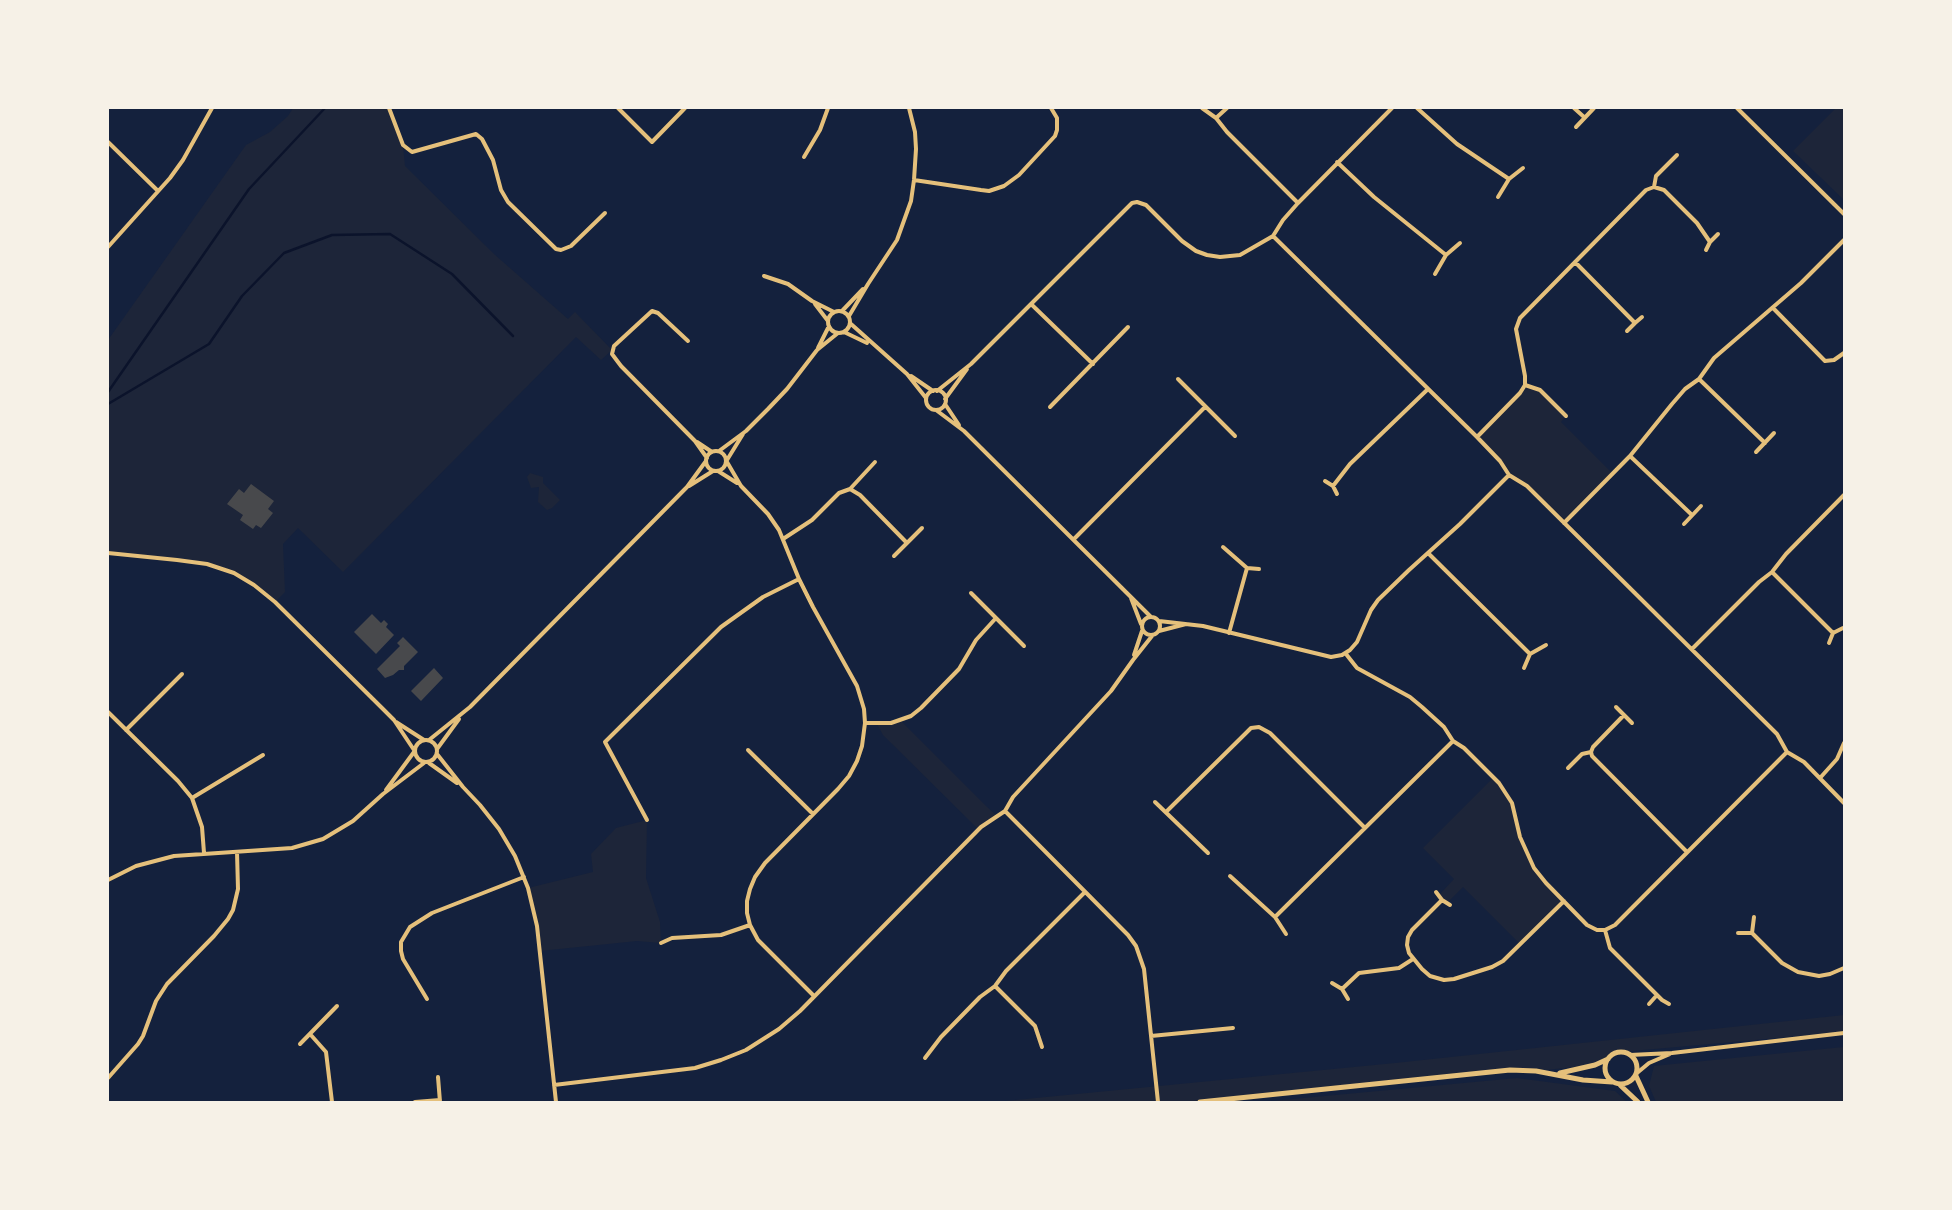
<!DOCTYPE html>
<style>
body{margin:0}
#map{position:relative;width:1952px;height:1210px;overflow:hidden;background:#14213d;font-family:"Zilla Slab",serif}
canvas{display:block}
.frame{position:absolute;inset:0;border:109px solid #f6f1e7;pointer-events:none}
</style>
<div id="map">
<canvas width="1952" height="1210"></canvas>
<div class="frame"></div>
</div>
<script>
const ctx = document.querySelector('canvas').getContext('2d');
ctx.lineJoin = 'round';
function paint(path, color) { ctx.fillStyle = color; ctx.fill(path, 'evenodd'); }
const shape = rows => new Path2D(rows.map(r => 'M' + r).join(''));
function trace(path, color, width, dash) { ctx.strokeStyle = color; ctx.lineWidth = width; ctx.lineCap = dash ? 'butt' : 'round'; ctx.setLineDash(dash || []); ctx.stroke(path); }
paint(shape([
 [293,108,389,108,403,145,405,166,494,254,568,319,575,312,612,350,601,360,576,337,343,572,298,528,283,544,285,592,275,602,244,579,207,564,108,553,108,340,246,145,270,132,288,116],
 [1836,108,1844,108,1844,200,1793,151],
 [1525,385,1540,390,1566,416,1561,422,1613,474,1564,523,1527,486,1514,478,1477,437,1520,393],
 [530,473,543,477,543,483,560,500,552,508,547,510,538,502,539,487,531,488,527,477],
 [900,720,986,806,997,816,979,830,883,735,877,724],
 [1494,777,1508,796,1520,837,1534,868,1564,901,1520,944,1463,887,1447,903,1439,895,1454,879,1423,848],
 [647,820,646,878,660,922,661,943,637,941,540,951,537,926,528,888,593,872,591,854,616,828],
 [1844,1015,1844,1032,1621,1052,1616,1053,1595,1065,1536,1071,1522,1070,1201,1102,995,1102,1395,1063],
 [1844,1047,1844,1102,1656,1102,1649,1086,1654,1066],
 [1517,1078,1615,1091,1627,1102,1261,1102]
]), '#1d2539');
trace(shape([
 [108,392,249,189,325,108],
 [108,404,209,344,242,296,284,253,332,235,390,234,452,274,513,336]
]), '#0b132b', 2.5);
paint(shape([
 [251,484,274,501,268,509,273,513,261,528,256,525,253,529,240,520,243,515,227,504,239,489,244,493],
 [372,614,381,623,384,620,388,624,386,627,394,635,376,654,354,632],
 [403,637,418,652,404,666,404,670,399,670,393,675,385,678,377,669,400,646,397,643],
 [434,668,443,678,421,701,411,691]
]), '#48494c');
trace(shape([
 [389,108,403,145,412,152,476,134,482,139,493,160,501,190,508,202,556,249,561,250,571,246,605,213],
 [618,108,652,142,685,108],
 [1202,108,1216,118,1227,132,1298,203],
 [1417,108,1457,144,1509,179],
 [1574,108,1584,117],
 [1737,108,1844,214],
 [1216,118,1227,108],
 [1576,127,1594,108],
 [108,142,158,191],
 [804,157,820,130,828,108],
 [1337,162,1374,197,1446,255],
 [914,180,981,190,989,191,1004,186,1019,175,1055,136,1057,130,1057,118,1051,108],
 [1654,187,1656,176,1677,155],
 [1498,197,1509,179,1523,168],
 [1273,236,1477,437,1500,461,1509,475,1527,486,1777,734,1787,752,1804,762,1844,803],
 [108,247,170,178,183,160,212,108],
 [1706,250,1710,242,1718,234],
 [1575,262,1635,323,1627,331],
 [1435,274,1446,255,1460,243],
 [764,276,788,284,812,301,834,312],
 [815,304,828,321],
 [1031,304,1093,364],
 [1773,308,1825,361,1834,360,1844,353],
 '828 322a11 11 0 1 1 22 0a11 11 0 1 1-22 0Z',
 [842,311,863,289],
 [849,316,868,284,897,240,911,201,914,180,916,149,915,132,909,108],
 [1635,323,1642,317],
 [851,324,907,374,926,398],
 [844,332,867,343],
 [688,341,658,313,652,311,614,346,612,354,621,366,695,441,707,458],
 [818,348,829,326],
 [911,376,933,391],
 [1178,379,1235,436],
 [1699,379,1765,443],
 [1525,385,1540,390,1566,416],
 '926 400a10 10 0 1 1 20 0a10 10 0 1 1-20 0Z',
 [937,391,971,364,1132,203,1137,202,1146,205,1182,241,1196,251,1207,255,1220,257,1240,255,1273,236,1283,220,1298,203,1392,108],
 [945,399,967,369],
 [945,404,959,425],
 [1050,407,1128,327],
 [936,410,964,431,1151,617],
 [1477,437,1520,393,1525,385,1525,376,1516,329,1520,318,1646,190,1654,187,1664,190,1697,223,1710,242],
 [697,442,712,452],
 '706 461a10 10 0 1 1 20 0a10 10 0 1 1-20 0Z',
 [719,451,746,431,768,409,787,389,817,350,838,333],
 [1756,452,1774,433],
 [1630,456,1692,515],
 [727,460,743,434],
 [727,462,741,486,768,514,779,530,799,579,813,607,857,686,864,709,865,723,862,746,857,761,849,776,838,789,765,863,755,877,750,889,747,901,747,913,750,925,758,940,814,996],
 [718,471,737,483],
 [1325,481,1333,486],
 [689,486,713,471],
 [850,489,860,495,907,543],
 [1337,494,1333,486,1350,464,1428,389],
 [1564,523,1630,456,1672,404,1685,389,1699,379,1714,358,1801,283,1844,240],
 [1684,524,1701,506],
 [783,539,812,520,839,493,850,489,875,462],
 [1074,539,1205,407],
 [1223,547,1247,568,1259,569],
 [108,553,177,560,207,564,234,573,254,585,275,602,383,709,394,720,414,750],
 [1428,553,1530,654],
 [894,556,922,528],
 [1772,572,1833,633],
 [1131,598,1141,624],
 '1142 626a9 9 0 1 1 18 0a9 9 0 1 1-18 0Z',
 [996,618,1024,646],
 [1159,621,1203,626,1331,657,1342,655,1350,650,1357,642,1371,610,1378,600,1409,570,1460,524,1509,475],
 [1159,631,1186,624],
 [1229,633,1247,568],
 [1829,643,1833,633,1843,628],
 [1692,649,1759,582,1772,572,1786,554,1844,495],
 [1346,654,1357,668,1410,697,1422,707,1444,727,1453,741,1464,748,1499,783,1512,803,1520,837,1534,868,1546,883,1587,925,1597,930,1605,930,1615,925,1787,752],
 [1134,655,1142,631],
 [1524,668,1530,654,1546,645],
 [1616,707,1624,715],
 [108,712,178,781,192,798,202,827,204,853],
 [396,722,424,740],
 [865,723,891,723,911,716,921,708,959,669,976,640,996,618,971,593],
 [1632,723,1624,715,1593,747,1591,752,1592,756,1686,851],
 [126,730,182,674],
 '415 751a11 11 0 1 1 22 0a11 11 0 1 1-22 0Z',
 [429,740,470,707,687,487,706,461],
 [437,749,459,719],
 [748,750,813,814],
 [437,754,463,787,480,805,499,829,515,856,528,888,537,926,556,1102],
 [429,763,457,783],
 [1568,768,1582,754,1591,752],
 [1820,778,1837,759,1844,743],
 [386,790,414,752],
 [192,798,263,755],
 [1155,802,1208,853],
 [1005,811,1128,935,1136,946,1144,969,1158,1102],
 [1167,811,1246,733,1251,728,1259,727,1270,733,1365,828],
 [647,820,605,742,721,627,763,597,799,579],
 [1230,876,1275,917,1286,934],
 [108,880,136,866,174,856,292,848,323,839,353,821,383,794,424,763],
 [1436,892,1442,900,1450,905],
 [1442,900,1412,930,1408,937,1407,945,1409,953,1422,969,1430,976,1444,980,1454,979,1492,967,1503,961,1564,901],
 [1275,917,1453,741],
 [1605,930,1610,948,1662,1000,1669,1004],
 [1738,933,1752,933,1754,917],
 [1752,933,1782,963,1798,972,1819,976,1830,974,1844,968],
 [661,943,672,938,721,935,750,925],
 [1332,983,1342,989,1348,999],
 [995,986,1035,1026,1042,1047],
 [1342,989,1359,973,1399,968,1413,959],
 [427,999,403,959,401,951,401,942,410,927,432,913,524,877],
 [1649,1004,1657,995],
 [310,1034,326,1052,332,1102],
 [1151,1036,1233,1028],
 [300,1044,337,1006],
 [1630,1055,1672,1053,1844,1033],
 [925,1058,941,1037,980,997,995,986,1006,971,1085,892],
 [1637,1073,1649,1063,1670,1054],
 [438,1077,440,1102],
 [108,1078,138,1044,143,1036,156,1001,167,984,214,936,228,919,233,910,238,889,237,852],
 [554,1085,695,1068,721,1060,746,1050,779,1029,800,1011,981,827,1005,811,1013,797,1111,691,1133,660,1152,636],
 [415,1102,440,1100]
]), '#e5c07b', 4);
trace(shape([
 '1605 1068a16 16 0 1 1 32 0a16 16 0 1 1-32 0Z',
 [1560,1073,1595,1065,1608,1059],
 [1636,1076,1648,1102],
 [1620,1085,1638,1102],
 [1200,1102,1510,1070,1536,1071,1583,1080,1612,1082]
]), '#e5c07b', 5);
</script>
